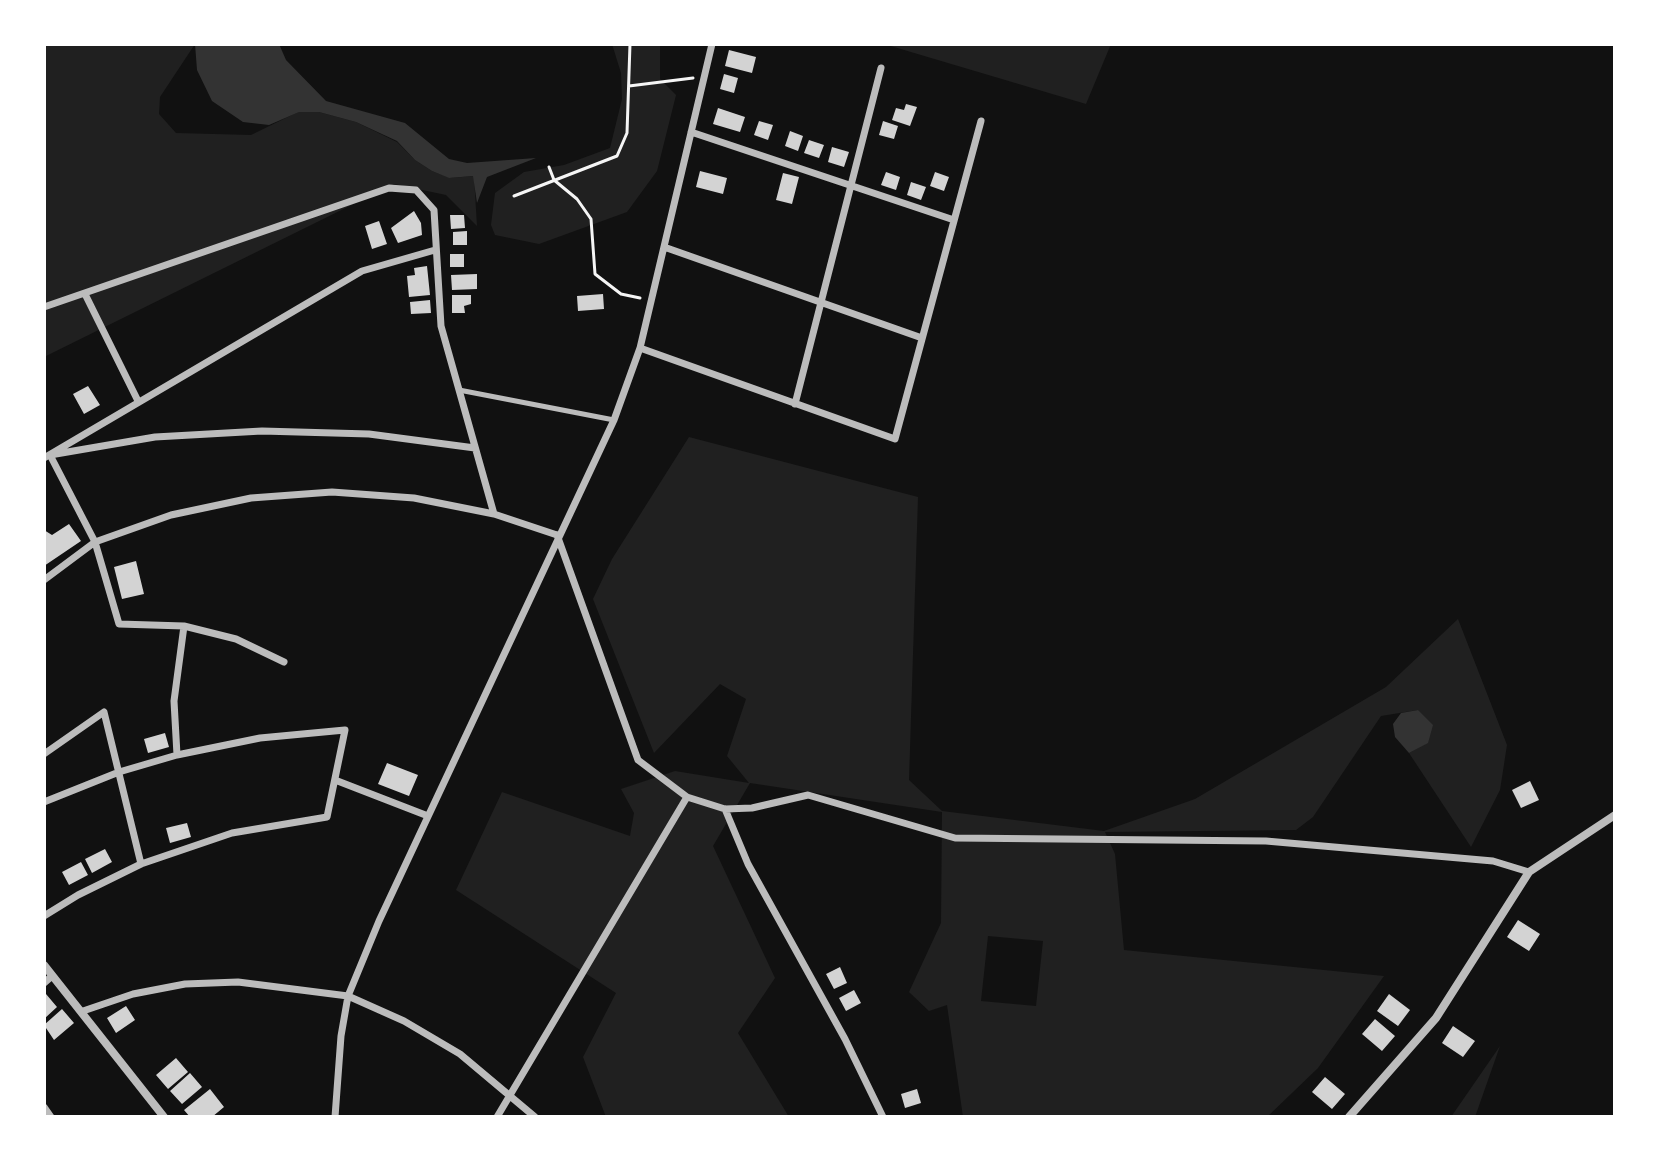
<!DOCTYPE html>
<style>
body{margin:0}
#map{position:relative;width:1659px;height:1161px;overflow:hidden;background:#111;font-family:Arial,sans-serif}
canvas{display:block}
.frame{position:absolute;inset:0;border:46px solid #fff;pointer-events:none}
</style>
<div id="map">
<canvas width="1659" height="1161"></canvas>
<div class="frame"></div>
</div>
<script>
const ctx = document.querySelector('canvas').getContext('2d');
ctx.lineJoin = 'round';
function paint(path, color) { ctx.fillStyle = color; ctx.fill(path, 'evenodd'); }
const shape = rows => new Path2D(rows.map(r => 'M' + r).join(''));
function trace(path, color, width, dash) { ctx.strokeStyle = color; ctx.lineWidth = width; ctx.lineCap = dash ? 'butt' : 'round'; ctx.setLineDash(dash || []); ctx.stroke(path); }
paint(shape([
 [44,44,195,44,160,97,159,114,176,133,251,135,298,112,319,112,356,122,397,142,415,160,432,171,450,178,474,176,477,226,446,195,394,184,44,357],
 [612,44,660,44,660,79,676,95,657,171,627,212,539,244,495,235,491,225,495,193,524,172,564,165,610,148,622,99,621,73],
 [884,44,1111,44,1086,104],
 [689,437,918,497,909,780,942,811,1104,831,1195,799,1386,687,1458,619,1507,745,1500,790,1471,847,1409,753,1428,742,1418,710,1381,716,1313,817,1296,830,1105,832,1115,854,1124,950,1384,976,1318,1068,1267,1117,963,1117,947,1005,929,1011,909,992,941,923,942,812,750,783,713,846,775,978,738,1033,789,1117,606,1117,583,1057,616,993,456,890,502,792,630,836,634,813,621,789,675,771,749,783,727,756,746,699,720,684,654,753,593,599,612,559],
 [988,936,1043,941,1036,1006,981,1001],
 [1500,1046,1475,1117,1451,1117]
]), '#202020');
paint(shape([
 [195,44,279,44,286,60,326,101,405,123,449,159,467,163,536,158,487,177,477,203,473,176,449,178,432,171,415,160,397,141,356,122,319,112,299,112,269,125,243,122,212,101,197,70],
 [1418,710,1433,725,1428,743,1409,753,1395,737,1393,724,1401,713]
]), '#333');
paint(shape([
 [729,50,756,57,752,73,725,66],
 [724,74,738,78,734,93,720,89],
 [906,104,917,107,910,126,892,120,896,108,904,110],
 [718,108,745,117,740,132,713,124],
 [759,121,773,125,768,140,754,135],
 [883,121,898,126,894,139,879,135],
 [790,131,803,136,798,151,785,146],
 [809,140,824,145,819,158,804,153],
 [832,147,849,152,844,167,828,162],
 [700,171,727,178,723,194,696,187],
 [886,172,900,177,896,190,881,185],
 [935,172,949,177,944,191,930,186],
 [783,173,799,177,792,204,776,200],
 [911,182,926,187,921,200,907,195],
 [414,211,421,223,422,235,398,243,391,228],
 [450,215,464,215,465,228,451,229],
 [379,221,387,244,372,249,365,226],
 [467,231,467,245,453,245,453,232],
 [450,254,464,254,464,267,450,267],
 [427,266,430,295,409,297,407,276,415,275,414,268],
 [477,274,477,289,452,290,451,275],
 [603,294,604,309,578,311,577,296],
 [452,295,471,295,471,304,464,306,465,313,452,313],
 [430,300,431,313,411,314,410,302],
 [88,386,100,405,84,414,73,394],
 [69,524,81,541,44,566,44,530,52,535],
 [136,561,144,594,122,599,114,567],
 [165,733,169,747,148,753,144,739],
 [387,763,418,775,409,796,378,784],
 [1530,781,1539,800,1521,808,1512,790],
 [187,823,191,837,170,843,166,828],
 [105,849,112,862,92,873,85,859],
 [81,862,88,875,69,885,62,872],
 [1518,920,1540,934,1529,951,1507,937],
 [840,967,847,983,834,989,826,974],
 [854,990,861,1003,846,1011,839,998],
 [46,994,57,1007,44,1019,44,996],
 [1389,994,1410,1010,1398,1026,1377,1011],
 [126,1006,135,1020,116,1033,107,1018],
 [62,1009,74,1023,54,1040,44,1025],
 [1375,1019,1395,1036,1382,1051,1362,1034],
 [1453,1026,1475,1041,1463,1057,1442,1043],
 [176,1058,188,1072,168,1089,156,1075],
 [190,1073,202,1087,182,1104,170,1091],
 [1325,1077,1345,1094,1332,1109,1312,1092],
 [210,1089,224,1107,212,1117,190,1117,184,1110],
 [917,1089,921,1103,905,1108,901,1094]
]), '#d3d3d3');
trace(shape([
 [629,86,693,78],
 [549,167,554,180,577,199,591,219,595,274,621,294,640,298],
 [514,196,617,156,627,133,630,44]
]), '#f5f5f5', 3);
trace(shape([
 [459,390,614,420]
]), '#bcbcbc', 5);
trace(shape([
 [691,132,954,220],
 [664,247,922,338],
 [85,294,138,401],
 [44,307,389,188,416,190,434,210,441,326,494,514],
 [640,348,895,439,981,121],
 [795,404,881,68],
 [44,458,362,271,435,250],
 [557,535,638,760,687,797,725,809,752,808,808,795,955,838,1266,841,1493,861,1529,872],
 [44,580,95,542,171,515,251,498,332,492,414,498,494,514,557,535],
 [284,662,236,639,184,626,119,624,95,542,50,455,155,437,262,431,369,434,475,448],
 [44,754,104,712,141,864],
 [177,755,174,701,184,626],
 [335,780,428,816],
 [44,802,119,772,177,755,260,738,345,730,327,817,232,833,141,864,78,895,44,916],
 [725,809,748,864,845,1039,883,1117],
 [44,983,52,976],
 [83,1011,133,994,185,984,238,982,348,996,404,1021,460,1054,535,1117],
 [44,1107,51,1117],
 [335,1117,341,1036,348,996,379,921,614,420,640,348,712,44],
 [497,1117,687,797]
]), '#bcbcbc', 7);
trace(shape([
 [44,965,164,1117],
 [1349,1117,1436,1018,1529,872,1615,815]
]), '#bcbcbc', 8);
</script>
